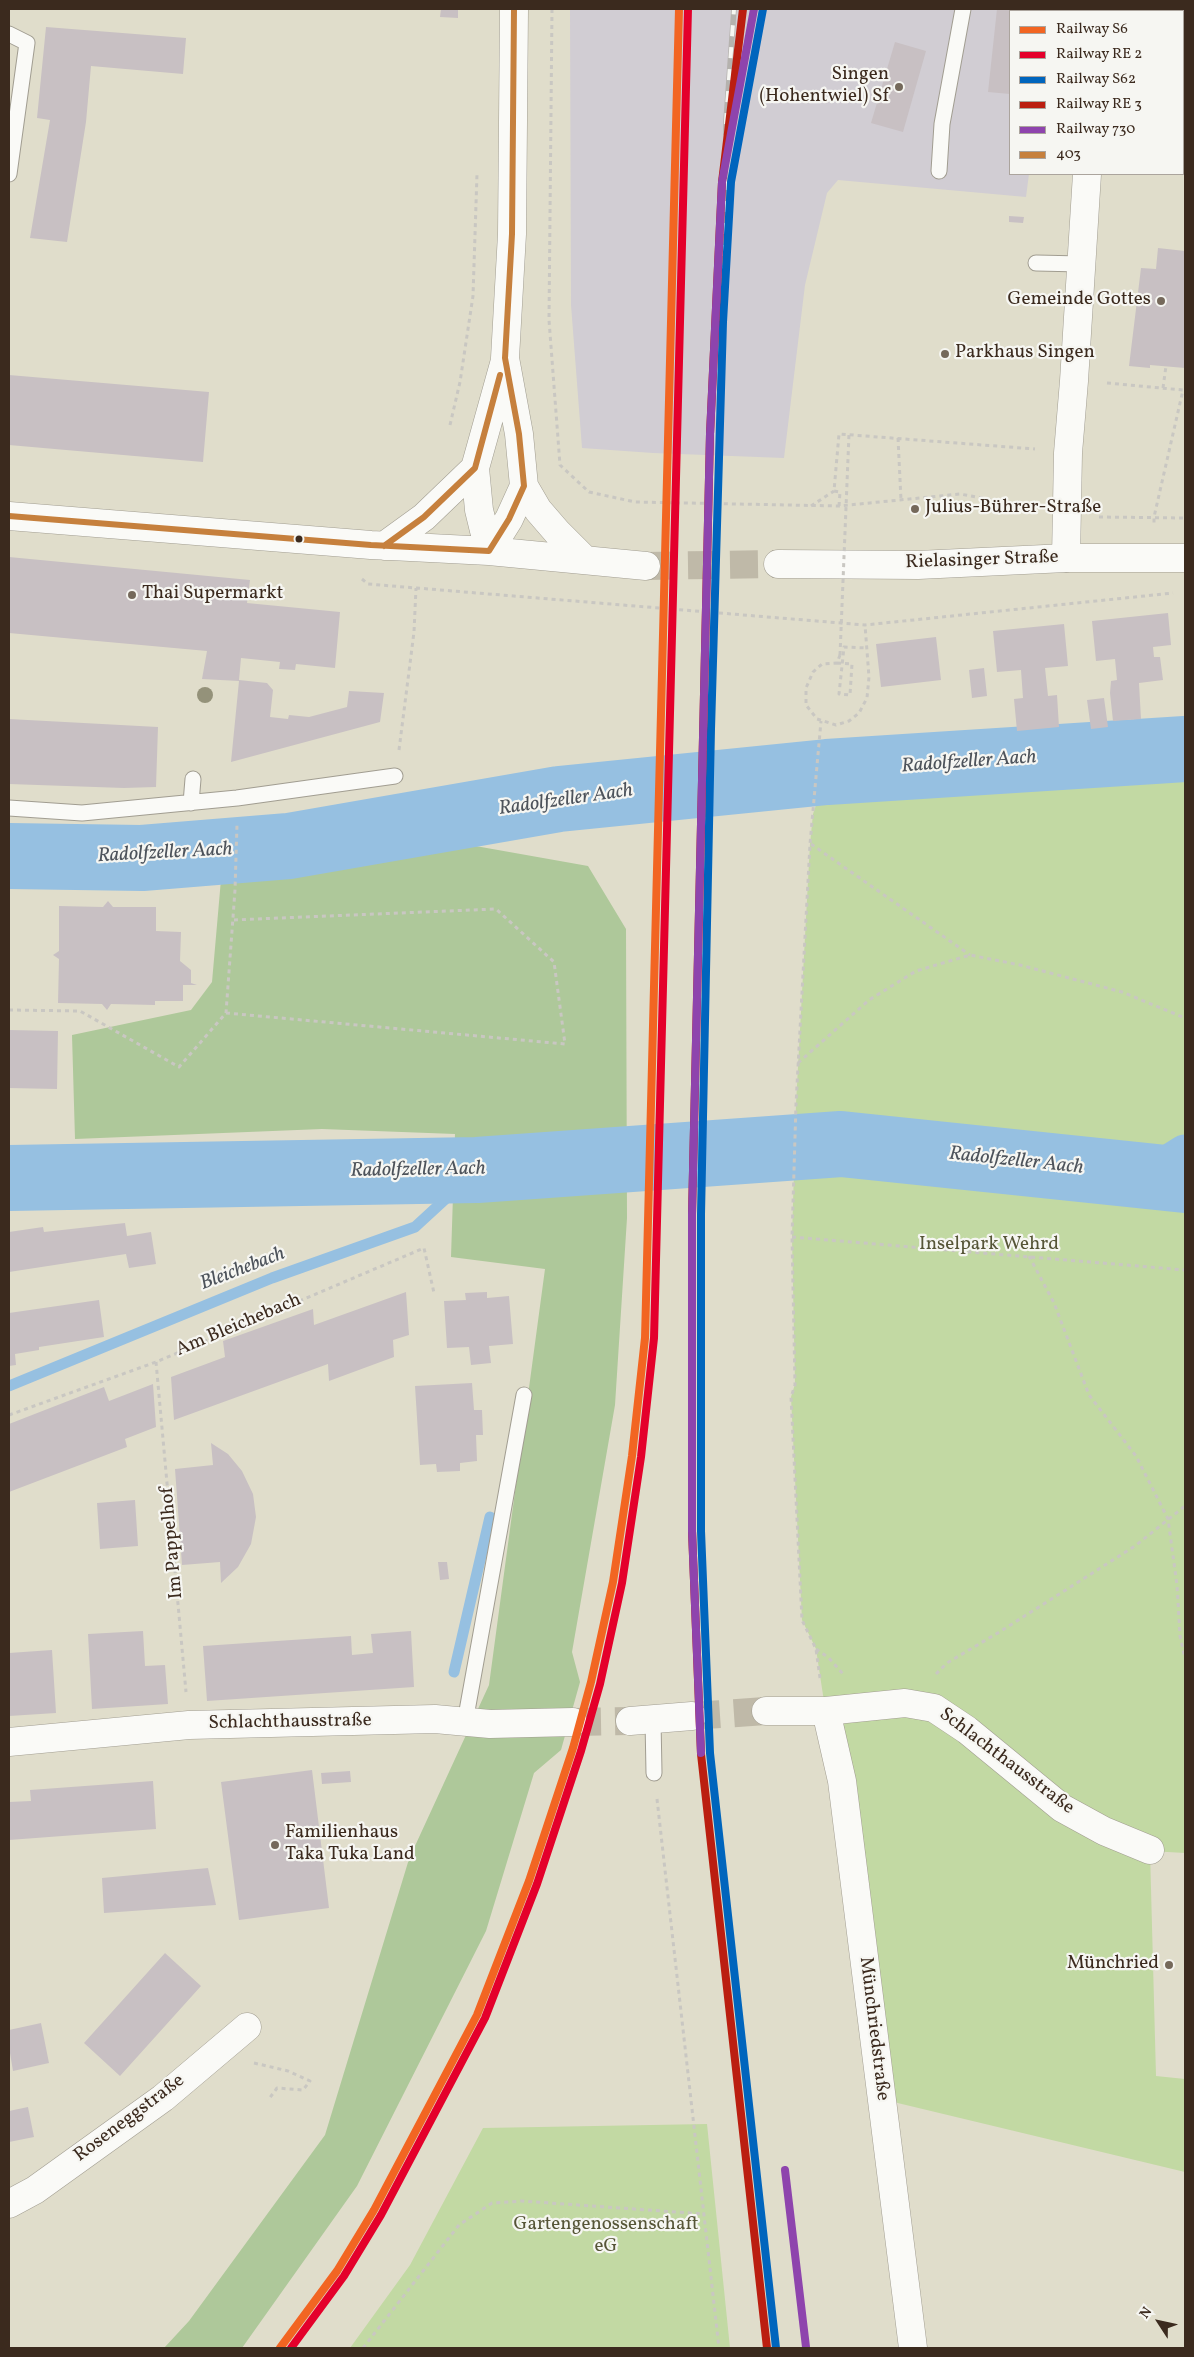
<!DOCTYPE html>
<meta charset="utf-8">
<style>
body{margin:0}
#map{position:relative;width:1194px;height:2357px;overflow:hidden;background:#e0ddcb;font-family:Vollkorn,serif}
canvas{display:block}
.frame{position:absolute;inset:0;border:10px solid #3b2a1e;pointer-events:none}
.legend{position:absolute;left:1009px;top:10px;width:175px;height:165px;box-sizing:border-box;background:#f6f6f2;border:1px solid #aba49d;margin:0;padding:6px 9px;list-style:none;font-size:15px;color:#3b2a1e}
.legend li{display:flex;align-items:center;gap:10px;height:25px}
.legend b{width:25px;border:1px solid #aba49d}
.north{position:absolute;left:1134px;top:2297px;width:50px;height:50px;-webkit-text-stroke:4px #f6f6f2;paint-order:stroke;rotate:305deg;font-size:14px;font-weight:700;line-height:20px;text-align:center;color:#3b2a1e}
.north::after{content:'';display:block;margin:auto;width:18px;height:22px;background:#3b2a1e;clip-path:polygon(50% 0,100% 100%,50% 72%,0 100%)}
</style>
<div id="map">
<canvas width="1194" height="2357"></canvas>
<div class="frame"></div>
<ul class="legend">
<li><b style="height:6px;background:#f26522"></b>Railway S6</li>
<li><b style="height:6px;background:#e4002b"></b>Railway RE 2</li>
<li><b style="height:6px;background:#0065bd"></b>Railway S62</li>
<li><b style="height:6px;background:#bb1e10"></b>Railway RE 3</li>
<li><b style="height:6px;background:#8e44ad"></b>Railway 730</li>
<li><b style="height:6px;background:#c6803d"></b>403</li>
</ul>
<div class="north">N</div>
</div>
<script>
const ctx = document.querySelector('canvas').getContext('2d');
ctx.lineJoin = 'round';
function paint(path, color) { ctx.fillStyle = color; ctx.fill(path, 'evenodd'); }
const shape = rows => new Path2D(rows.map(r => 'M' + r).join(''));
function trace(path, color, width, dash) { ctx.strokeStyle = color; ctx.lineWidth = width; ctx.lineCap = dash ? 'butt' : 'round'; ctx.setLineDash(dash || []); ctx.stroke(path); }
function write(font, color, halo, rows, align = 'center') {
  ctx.font = font + ' Vollkorn,serif'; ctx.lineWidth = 4.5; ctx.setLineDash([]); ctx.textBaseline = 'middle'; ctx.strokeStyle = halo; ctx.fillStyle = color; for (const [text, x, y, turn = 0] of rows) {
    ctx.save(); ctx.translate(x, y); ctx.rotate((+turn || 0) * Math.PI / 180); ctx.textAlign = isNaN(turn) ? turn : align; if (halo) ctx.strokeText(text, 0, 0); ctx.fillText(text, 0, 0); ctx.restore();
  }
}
paint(shape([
 [570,9,1049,9,1049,11,1010,11,1010,174,1029,174,1026,197,838,180,827,193,805,285,784,458,653,453,582,448,571,305]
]), '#d1cdd3');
paint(shape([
 [1185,749,1185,1853,1150,1851,1156,2076,1185,2079,1185,2172,881,2099,842,1781,823,1695,816,1649,802,1620,791,1397,795,1384,792,1237,796,1104,810,844,813,814,827,772],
 [707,2124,730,2348,350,2348,410,2265,483,2128]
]), '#c2d9a3');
paint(shape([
 [453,842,588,866,626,929,627,1218,615,1405,572,1652,580,1682,561,1750,534,1773,486,1931,357,2186,242,2348,164,2348,189,2321,325,2135,409,1859,489,1685,545,1269,451,1257,455,1134,322,1129,75,1139,72,1035,191,1010,212,982,222,868]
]), '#aec89a');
trace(shape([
 [9,1386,272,1278,415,1227,477,1170],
 [454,1672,490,1517]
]), '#96c0e1', 11);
trace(shape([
 [1150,1176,1185,1154]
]), '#96c0e1', 39);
trace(shape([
 [9,856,142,858,289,846,559,799,827,772,1185,749],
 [9,1178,477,1170,841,1144,1185,1180]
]), '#96c0e1', 66);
paint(shape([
 [441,9,458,9,458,18,440,17],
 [997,9,1031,9,1031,11,1010,11,1010,94,988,92],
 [1157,9,1185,9,1185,112,1183,112,1183,11,1157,11],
 [46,27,186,38,183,74,91,66,86,122,67,242,30,238,50,120,37,118],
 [895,42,926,51,903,132,871,123],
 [1009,216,1024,217,1023,223,1009,222],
 [1158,248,1185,251,1185,368,1150,365,1150,368,1129,366,1141,268,1156,269],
 [9,375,209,392,203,462,9,445],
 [9,557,250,580,247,603,340,612,335,668,296,664,295,670,279,669,280,662,241,658,239,680,267,683,273,690,270,717,288,719,289,715,309,717,347,707,349,691,384,693,380,722,231,762,239,681,202,679,207,651,9,633],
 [1168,613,1171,645,1153,647,1154,657,1160,657,1163,680,1139,683,1141,719,1113,721,1110,693,1111,681,1117,680,1115,659,1096,661,1092,621],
 [1064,624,1068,666,1045,668,1048,696,1057,695,1059,727,1017,731,1014,699,1023,698,1021,670,997,672,993,631],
 [936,637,941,680,881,687,876,644],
 [984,668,987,696,972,698,969,670],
 [1104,698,1108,727,1091,729,1087,700],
 [9,719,158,727,156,787,124,788,9,784],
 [108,901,113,907,156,907,156,931,181,932,180,961,191,970,191,983,197,985,183,985,183,1001,155,1001,155,1005,111,1004,107,1010,102,1004,58,1003,59,959,53,955,59,951,59,906,103,907],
 [9,1030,58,1031,57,1089,9,1088],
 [125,1223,127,1236,151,1232,156,1264,129,1268,126,1254,9,1272,9,1232,43,1227,44,1232],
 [406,1292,409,1335,393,1340,394,1357,329,1381,328,1364,174,1420,171,1377,225,1357,223,1341,313,1309,314,1325],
 [487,1292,487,1298,509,1296,513,1344,489,1346,491,1363,471,1365,469,1347,447,1348,444,1301,466,1300,465,1293],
 [99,1300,104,1337,39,1347,39,1350,15,1354,16,1365,9,1366,9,1313],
 [472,1383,474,1410,482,1410,483,1435,476,1435,477,1461,460,1463,460,1471,437,1472,436,1464,420,1465,415,1386],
 [153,1384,156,1427,125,1439,127,1447,9,1492,9,1424,104,1387,109,1401],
 [211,1443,228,1454,242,1471,253,1494,256,1517,251,1544,238,1567,221,1583,220,1562,182,1565,175,1469,213,1465],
 [135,1500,138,1546,100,1549,97,1503],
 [438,1562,447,1562,449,1579,440,1580],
 [143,1631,145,1666,165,1665,168,1704,92,1709,88,1634],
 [411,1631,414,1687,207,1701,203,1646,351,1636,352,1655,373,1653,371,1634],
 [52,1650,56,1713,9,1716,9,1653],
 [312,1770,329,1908,239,1920,221,1782],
 [350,1771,351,1782,322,1784,321,1773],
 [153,1781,156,1829,9,1840,9,1802,31,1801,30,1790],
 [208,1868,216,1905,104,1913,102,1878],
 [165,1953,201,1986,120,2076,84,2043],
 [41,2023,49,2063,13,2071,9,2047,9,2030],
 [28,2107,34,2137,9,2142,9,2111]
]), '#c8c0c3');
trace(shape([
 [692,1716,766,1711],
 [573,1722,630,1721]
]), '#bfb9a8', 28, [28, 14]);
trace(shape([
 [646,566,778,564]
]), '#bfb9a8', 28, [28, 14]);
const lane = shape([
 [9,34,27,43,9,174],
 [939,171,942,124,963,9],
 [1036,263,1081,264],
 [191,803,193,779],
 [9,808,82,813,237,798,395,776],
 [653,1720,654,1773],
 [465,1722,524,1395]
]);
const street = shape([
 [1100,11,1100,9],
 [1066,558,1068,453,1074,381,1087,174],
 [766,1711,826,1711,905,1703,934,1708,967,1730,1062,1808,1104,1831,1150,1850],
 [826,1711,842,1781,913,2348],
 [630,1721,692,1716],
 [9,1742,189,1725,435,1719,490,1724,573,1722],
 [9,2204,35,2190,163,2098,247,2027]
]);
const secondary = shape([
 [524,486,538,510,557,532,585,560],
 [9,516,371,545,489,551,646,566],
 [384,546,424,517,475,468],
 [489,551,509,519,524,486,519,434,505,358,512,234,514,9],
 [489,551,479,510,475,468,504,364],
 [778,564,918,565,1066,558,1185,558]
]);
trace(lane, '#a19d91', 17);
trace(street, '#a19d91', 29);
trace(secondary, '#a19d91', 29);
trace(shape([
 [552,9,549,320,560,465,589,492,635,502,839,506,960,494,1034,508],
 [1183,161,1185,161],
 [1107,383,1183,390,1154,517,1154,525],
 [1163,388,1166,366],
 [450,425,460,382,473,296,477,174],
 [898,438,901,500],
 [811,506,834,491],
 [839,506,840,492,834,491,839,434,1035,449],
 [1099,517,1185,518],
 [362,579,368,584,865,625,1173,593],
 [840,655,837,663,822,664,813,672,806,688,806,705,817,719,836,725,849,721,859,713,867,698,869,677,865,625],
 [837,663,852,664,850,695,839,694,844,647,867,648],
 [399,750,414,632,416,588],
 [811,844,970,955],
 [9,1010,80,1011,179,1067,226,1013,235,890,237,824],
 [226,1013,565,1044,554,962,496,909,233,920],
 [798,1063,869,1000,916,971,970,955,1020,965,1122,992,1185,1018],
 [792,1237,1185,1270],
 [1029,1256,1054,1303,1089,1395,1136,1456,1168,1519,1177,1585,1180,1636,1185,1659],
 [156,1362,186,1692],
 [9,1415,156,1362,424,1248,434,1293],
 [816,1649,829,1658,844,1675],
 [936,1674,947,1663,1001,1631,1135,1546,1185,1506],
 [820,1678,816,1649,802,1620,791,1397,795,1385,792,1237,796,1104,810,844,821,721],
 [657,1799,719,2348],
 [254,2063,288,2071,310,2081,303,2090,277,2088,269,2099],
 [363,2348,459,2225,492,2203,522,2201,704,2214]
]), '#c9c7c2', 3, [4, 4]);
trace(lane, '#fafaf7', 15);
trace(street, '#fafaf7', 28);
trace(secondary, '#fafaf7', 28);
const rail = shape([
 [723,322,726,121,734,9]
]);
trace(rail, '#b5b2ae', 5.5);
trace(rail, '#f6f6f2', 4, [11]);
trace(shape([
 [840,655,849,434]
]), '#c9c7c2', 3, [4, 4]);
trace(shape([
 [9,516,371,545,489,551,509,519,524,486,519,434,505,358,512,234,514,9],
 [384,546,424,517,475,468,500,375]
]), '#c6803d', 6);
trace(shape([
 [280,2348,337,2271,374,2210,477,2015,529,1881,573,1748,591,1682,613,1582,632,1456,645,1338,679,9]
]), '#f26522', 8);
trace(shape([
 [291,2348,344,2276,381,2215,485,2018,537,1884,581,1751,600,1684,622,1583,641,1457,654,1338,688,9]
]), '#e4002b', 8);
trace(shape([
 [763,9,731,182,723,322,711,729,701,1214,701,1531,710,1753,776,2348]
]), '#0065bd', 8);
trace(shape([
 [743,9,722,182,710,434,692,1214,692,1531,701,1754,767,2348]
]), '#bb1e10', 8);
trace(shape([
 [701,1753,692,1531,692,1214,710,434,722,182,754,9],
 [785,2170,806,2347]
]), '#8e44ad', 8);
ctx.fillStyle = '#94927a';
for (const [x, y] of [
 [205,695]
]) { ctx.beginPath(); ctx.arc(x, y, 8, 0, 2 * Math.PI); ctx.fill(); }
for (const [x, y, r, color] of [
 [899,87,5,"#75695b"],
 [1161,301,5,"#75695b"],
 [945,354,5,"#75695b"],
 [915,509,5,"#75695b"],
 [299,539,4.5,"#3b2a1e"],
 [132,595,5,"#75695b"],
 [275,1845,5,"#75695b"],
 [1169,1965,5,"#75695b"]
]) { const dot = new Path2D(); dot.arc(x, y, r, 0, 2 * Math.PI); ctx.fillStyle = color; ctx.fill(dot); trace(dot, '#f6f6f2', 2); }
write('19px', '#3b2a1e', '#f6f6f2', [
 ["Singen",889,76,"right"],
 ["(Hohentwiel) Sf",889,98,"right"],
 ["Gemeinde Gottes",1151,301,"right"],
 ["Parkhaus Singen",955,354],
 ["Julius-Bührer-Straße",925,509],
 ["Thai Supermarkt",142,595],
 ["Familienhaus",285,1834],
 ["Taka Tuka Land",285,1856],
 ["Münchried",1159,1965,"right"]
], 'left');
write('19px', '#3b2a1e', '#f6f6f2', [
 ["Rielasinger Straße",982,561,-2],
 ["Am Bleichebach",239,1326,-23],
 ["Im Pappelhof",173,1543,-95],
 ["Schlachthausstraße",290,1723,-1],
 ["Schlachthausstraße",1006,1762,37],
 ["Münchriedstraße",873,2029,83],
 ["Roseneggstraße",130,2119,-37]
]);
write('19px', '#565537', '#f6f6f2', [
 ["Inselpark Wehrd",989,1246],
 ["Gartengenossenschaft",606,2226],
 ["eG",606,2248]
]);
write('italic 20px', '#4d535b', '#f6f6f2', [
 ["Radolfzeller Aach",969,763,-4],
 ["Radolfzeller Aach",566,801,-8],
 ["Radolfzeller Aach",165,854,-3],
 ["Radolfzeller Aach",1016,1162,6],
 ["Radolfzeller Aach",418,1171,-1],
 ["Bleichebach",243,1270,-21]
]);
</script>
